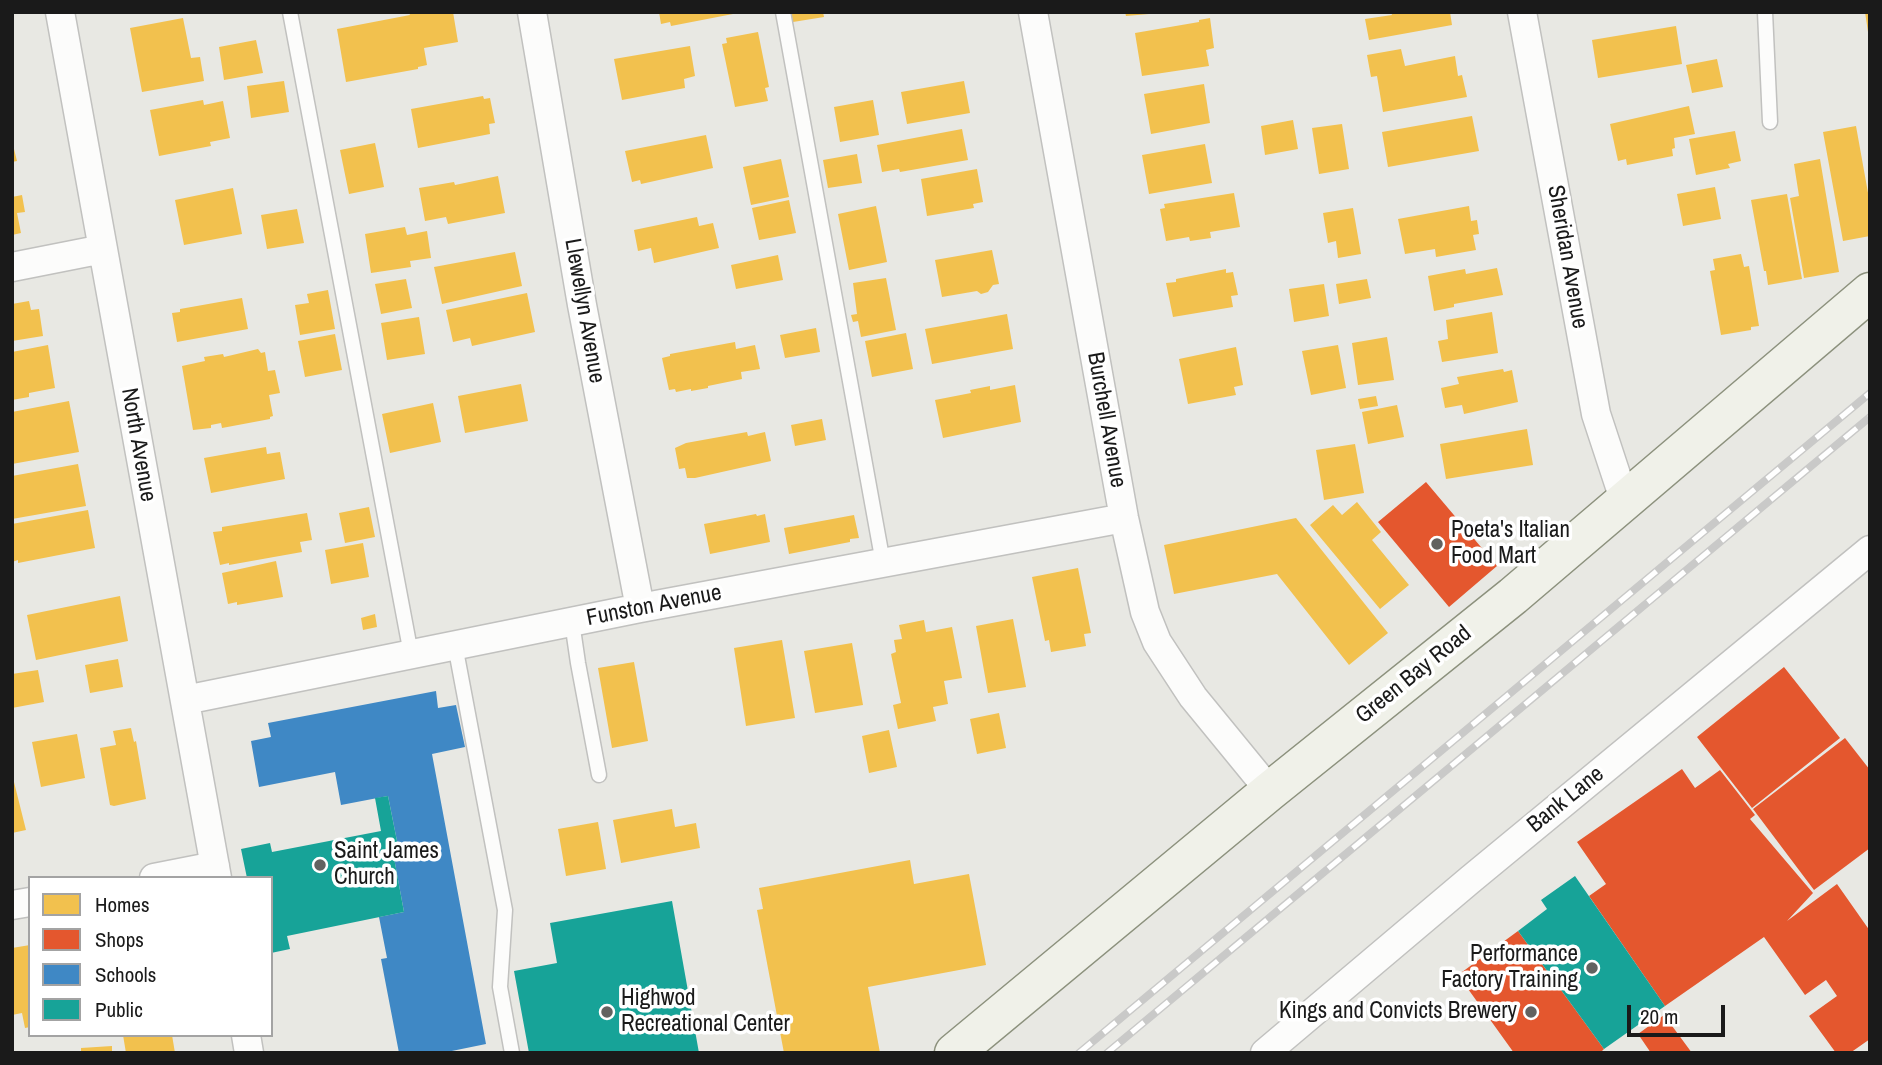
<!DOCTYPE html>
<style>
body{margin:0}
#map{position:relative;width:1882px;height:1065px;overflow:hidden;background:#e8e8e3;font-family:"Archivo Narrow",sans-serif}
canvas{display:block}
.frame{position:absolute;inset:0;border:14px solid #1a1a1a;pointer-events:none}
.legend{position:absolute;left:28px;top:876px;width:245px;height:161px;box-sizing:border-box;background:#fff;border:2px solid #a3a3a3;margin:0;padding:9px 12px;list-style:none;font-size:21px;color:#1a1a1a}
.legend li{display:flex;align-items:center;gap:14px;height:35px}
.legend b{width:35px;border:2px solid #a3a3a3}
.scale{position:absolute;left:1627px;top:1005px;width:98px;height:32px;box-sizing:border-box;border:4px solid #1a1a1a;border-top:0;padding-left:9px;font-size:21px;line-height:24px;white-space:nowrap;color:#1a1a1a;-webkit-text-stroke:5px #fff;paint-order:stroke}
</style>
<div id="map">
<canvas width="1882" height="1065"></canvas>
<div class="frame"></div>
<ul class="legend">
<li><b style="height:19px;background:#f2c14e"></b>Homes</li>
<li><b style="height:19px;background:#e4572e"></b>Shops</li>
<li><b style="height:19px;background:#3f88c5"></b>Schools</li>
<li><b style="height:19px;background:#17a398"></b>Public</li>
</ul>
<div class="scale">20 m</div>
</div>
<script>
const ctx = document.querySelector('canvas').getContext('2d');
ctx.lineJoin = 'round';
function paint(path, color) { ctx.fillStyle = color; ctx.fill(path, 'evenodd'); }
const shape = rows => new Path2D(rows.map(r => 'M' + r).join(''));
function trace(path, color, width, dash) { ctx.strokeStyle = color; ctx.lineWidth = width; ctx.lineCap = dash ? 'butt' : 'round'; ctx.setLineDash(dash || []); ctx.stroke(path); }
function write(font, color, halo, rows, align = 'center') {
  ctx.font = font + ' "Archivo Narrow",sans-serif'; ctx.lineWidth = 7; ctx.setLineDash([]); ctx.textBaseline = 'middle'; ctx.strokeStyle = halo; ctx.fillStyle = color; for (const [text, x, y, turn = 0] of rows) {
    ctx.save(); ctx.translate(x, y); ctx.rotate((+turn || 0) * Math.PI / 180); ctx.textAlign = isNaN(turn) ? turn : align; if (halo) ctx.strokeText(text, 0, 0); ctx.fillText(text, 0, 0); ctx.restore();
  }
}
paint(shape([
 [415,12,453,12,458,42,424,48,427,65,418,67,418,69,346,82,337,29,410,15,409,13],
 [659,12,733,12,733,14,671,26,670,22,661,24],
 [791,12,823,12,824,17,793,22],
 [1125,12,1149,12,1149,14,1126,16],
 [1391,12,1450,12,1452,25,1369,40,1365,19,1392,15],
 [1865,12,1870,12,1870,32,1868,32],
 [183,18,191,58,200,57,204,81,142,92,130,28],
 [1210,18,1214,48,1206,50,1209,66,1142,76,1135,33,1199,22,1199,20],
 [1676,26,1682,64,1598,78,1592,40],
 [758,32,769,87,765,88,768,101,735,107,722,44,727,43,726,38],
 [256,40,263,73,224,80,219,47],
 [690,46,695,76,684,79,685,88,622,100,614,59],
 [1401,49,1405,66,1455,56,1458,76,1462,75,1467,97,1383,112,1377,76,1371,77,1367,55],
 [1717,59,1723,87,1692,93,1686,65],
 [284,81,289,112,251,118,247,86],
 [964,81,970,113,907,124,901,92],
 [1204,84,1210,123,1151,134,1144,94],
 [483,96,484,99,490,98,495,123,489,124,490,134,418,148,411,109],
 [203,100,204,105,223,101,230,138,210,142,211,146,159,156,150,110],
 [873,100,879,135,840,142,834,107],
 [1689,106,1695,134,1674,138,1675,148,1672,149,1673,156,1627,165,1626,159,1618,161,1610,124],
 [1472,116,1479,151,1388,167,1382,132],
 [1293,120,1298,149,1265,155,1261,126],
 [1342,124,1349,169,1319,174,1312,128],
 [1856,126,1870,204,1870,236,1843,241,1823,132],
 [962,129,968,160,900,172,899,169,882,172,877,145],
 [1735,131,1741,161,1728,164,1730,168,1696,175,1689,139],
 [706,135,713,168,641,184,640,180,632,182,625,151],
 [12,141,17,161,12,162],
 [375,143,384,187,349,194,340,150],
 [1205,144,1212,183,1149,194,1142,155],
 [857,154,862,183,828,188,823,160],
 [781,159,789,197,751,205,743,167],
 [1820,159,1839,272,1804,278,1790,198,1799,196,1794,164],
 [977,169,983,202,973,204,974,208,927,216,921,179],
 [498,176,505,213,448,224,446,217,425,221,419,188,454,182,455,185],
 [1715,187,1721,219,1683,226,1677,194],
 [233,188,242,234,184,245,175,200],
 [1234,193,1240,227,1210,232,1211,238,1190,241,1189,237,1166,241,1160,209,1165,208,1164,204],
 [1787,194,1802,279,1768,285,1766,271,1764,271,1751,200],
 [22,195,25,212,17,213,21,233,12,235,12,197],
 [789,200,796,233,759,240,752,208],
 [876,206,887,262,849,270,838,214],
 [1469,206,1471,221,1477,220,1479,234,1473,235,1476,250,1436,257,1435,249,1405,254,1398,219],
 [1353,208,1361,254,1338,258,1336,241,1328,243,1323,213],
 [297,209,304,243,267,249,261,215],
 [697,217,699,226,713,223,719,248,654,263,651,248,638,251,634,230],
 [405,227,407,235,427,231,431,258,410,261,411,267,371,273,365,234],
 [992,250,999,284,993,285,988,292,981,294,977,291,942,297,935,260],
 [515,252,522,286,442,304,434,267],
 [1741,254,1744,267,1749,266,1759,326,1751,327,1751,330,1721,335,1710,271,1715,270,1713,259],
 [778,255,783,280,736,289,731,265],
 [1497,268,1503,295,1454,304,1454,307,1434,311,1428,276,1465,269,1466,274],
 [1226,269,1226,273,1233,272,1238,295,1231,296,1233,307,1173,317,1166,283,1176,282,1176,279],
 [886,278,896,330,861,337,858,321,853,322,851,315,857,314,853,283],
 [406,279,412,308,381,314,375,284],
 [1367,279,1371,298,1339,304,1336,284],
 [1324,284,1329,316,1294,322,1289,289],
 [328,290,335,329,300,335,295,305,309,303,307,294],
 [527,293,535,332,472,346,470,338,453,342,446,310],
 [242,298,248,329,177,342,172,313,180,312,180,309],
 [29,301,31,310,39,309,43,336,12,341,12,304],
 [1492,312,1498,353,1442,362,1438,341,1448,339,1446,320],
 [1007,314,1013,349,932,364,925,329],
 [419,317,425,354,387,360,381,323],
 [816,328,820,352,785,358,780,335],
 [906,333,913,369,872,377,865,341],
 [335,334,342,370,305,377,298,341],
 [1387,337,1394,380,1358,385,1352,343],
 [735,342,736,349,755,345,760,369,741,372,742,379,708,386,708,388,691,391,691,389,676,392,675,389,669,390,662,358,670,356,670,354],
 [48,345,55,388,29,393,29,397,12,400,12,352],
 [1338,345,1346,388,1311,395,1302,351],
 [1236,347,1243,385,1234,387,1236,395,1188,404,1179,359],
 [258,349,261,353,265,352,268,371,275,370,280,393,269,395,273,416,270,417,270,419,222,428,221,423,211,425,211,428,193,430,182,366,205,361,204,357,223,354,224,357],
 [1503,369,1504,372,1512,370,1518,402,1464,414,1462,405,1445,408,1441,388,1459,384,1457,377],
 [521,384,528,421,465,433,458,396],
 [1015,385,1021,422,943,438,935,400,971,393,970,390,990,386,990,390],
 [1376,396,1378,406,1360,409,1358,399],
 [69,401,79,452,12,464,12,412],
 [433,403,441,442,390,453,382,414],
 [1397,405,1404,437,1368,444,1362,412],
 [822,419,826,440,795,446,791,425],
 [1527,429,1533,465,1446,479,1440,444],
 [747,432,748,436,765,432,771,461,695,478,687,478,685,468,679,469,675,448,686,443],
 [1355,444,1364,493,1324,500,1316,450],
 [266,447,267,454,280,452,285,479,211,493,204,458],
 [78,464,86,506,12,519,12,476],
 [1357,502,1381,532,1372,540,1409,585,1380,609,1310,525,1333,505,1342,515],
 [369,507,375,537,345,543,339,513],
 [88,510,95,548,18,563,18,560,12,562,12,524],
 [307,513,312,540,300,542,302,552,229,565,229,563,220,565,213,532,222,531,222,527],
 [756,514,757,516,765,514,770,542,710,554,704,524],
 [854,515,859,538,850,539,850,542,789,554,784,528],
 [1296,518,1388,633,1349,665,1277,574,1174,594,1164,545],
 [363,543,369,577,331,584,325,550],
 [276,561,283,597,237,605,237,602,228,604,222,573],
 [1078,568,1091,633,1084,634,1086,646,1051,652,1049,640,1045,641,1032,577],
 [120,596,128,641,36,660,27,615],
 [375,614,377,627,363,630,361,618],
 [1013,619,1026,687,988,693,976,626],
 [924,620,926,632,952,627,962,678,944,681,948,704,933,707,936,721,898,729,893,705,901,703,891,654,896,652,894,640,902,639,899,625],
 [782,640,795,718,746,726,734,648],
 [852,643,863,705,815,713,804,651],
 [118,659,123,687,90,693,85,665],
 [634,662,648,741,612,748,598,668],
 [38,670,44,702,12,708,12,674],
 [999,713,1006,748,977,754,970,719],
 [131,728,134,742,136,741,146,799,114,806,110,805,100,748,116,745,113,731],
 [889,730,897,767,869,773,862,736],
 [77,734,85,778,41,787,32,742],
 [12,774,26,830,12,833],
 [672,809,675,827,696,823,700,848,621,863,613,820],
 [598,822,606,869,566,876,558,829],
 [910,860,914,884,969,874,986,965,868,987,880,1053,784,1053,757,910,763,909,759,888],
 [30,945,30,1027,25,1028,22,1013,12,1015,12,948],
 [123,1035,172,1035,175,1053,126,1053],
 [112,1046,112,1053,81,1053,81,1048]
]), '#f2c14e');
paint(shape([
 [1426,482,1497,566,1449,607,1378,522],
 [1784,667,1840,738,1752,808,1697,737],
 [1845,738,1870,770,1870,848,1814,890,1753,809],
 [1682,769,1695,788,1720,770,1755,815,1750,819,1813,893,1787,921,1837,884,1870,931,1870,1039,1850,1053,1836,1053,1809,1016,1837,996,1826,980,1805,995,1764,937,1665,1006,1589,896,1606,884,1577,842],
 [1518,931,1604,1049,1600,1053,1514,1053,1458,975],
 [1664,1015,1692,1053,1651,1053,1638,1034]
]), '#e4572e');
paint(shape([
 [436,691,438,708,456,705,465,747,432,754,486,1044,442,1053,399,1053,381,959,387,958,379,917,404,912,392,847,398,846,388,796,341,805,335,772,259,787,251,741,271,737,268,723]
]), '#3f88c5');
paint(shape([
 [388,796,398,846,392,847,404,912,287,936,290,949,271,953,271,878,247,878,241,849,270,843,272,852,381,831,375,798],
 [1575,876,1665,1006,1604,1049,1518,931,1547,909,1541,900],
 [672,901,699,1053,529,1053,514,971,557,963,550,923]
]), '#17a398');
const lane = shape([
 [290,12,411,654],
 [783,12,883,563],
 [1765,12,1770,122],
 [572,622,578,663,599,775],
 [455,645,505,910,500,987,512,1053]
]);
const street = shape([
 [60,12,217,878],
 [532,12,582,305,640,608],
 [1033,12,1124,518,1145,612,1157,642,1193,697,1270,791],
 [1522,12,1596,414,1624,499],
 [12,267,103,249],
 [185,700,640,608,1124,518],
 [154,878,215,866],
 [12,905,30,902],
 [246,1035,249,1053],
 [1265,1053,1471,879,1870,550]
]);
const secondary = shape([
 [954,1053,1270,791,1513,596,1870,292]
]);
trace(lane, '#c1c1bf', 17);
trace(street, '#c1c1bf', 31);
trace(secondary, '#8c917d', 41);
trace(lane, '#fcfcfb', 14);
trace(street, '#fcfcfb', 28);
trace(secondary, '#f0f1e9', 38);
const rail = shape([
 [1079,1053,1870,393],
 [1107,1053,1870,417]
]);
trace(rail, '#c9c9c8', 8);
trace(rail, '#fff', 5, [16]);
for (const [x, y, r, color] of [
 [1437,544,7,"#626260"],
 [320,865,7,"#626260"],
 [1592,968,7,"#626260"],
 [607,1012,7,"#626260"],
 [1531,1012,7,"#626260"]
]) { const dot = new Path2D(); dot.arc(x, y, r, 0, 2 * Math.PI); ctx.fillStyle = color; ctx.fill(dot); trace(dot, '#fff', 2.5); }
write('23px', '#1a1a1a', '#fff', [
 ["Sheridan Avenue",1567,257,80],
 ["Llewellyn Avenue",584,311,80],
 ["Burchell Avenue",1106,420,80],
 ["North Avenue",138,445,80],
 ["Funston Avenue",654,606,-11],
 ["Green Bay Road",1414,675,-39],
 ["Bank Lane",1566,800,-39]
]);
write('23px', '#1a1a1a', '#fff', [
 ["Poeta's Italian",1451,531],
 ["Food Mart",1451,557],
 ["Saint James",334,852],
 ["Church",334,878],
 ["Performance",1578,955,"right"],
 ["Factory Training",1578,981,"right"],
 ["Highwod",621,999],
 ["Recreational Center",621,1025],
 ["Kings and Convicts Brewery",1517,1012,"right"]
], 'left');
</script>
